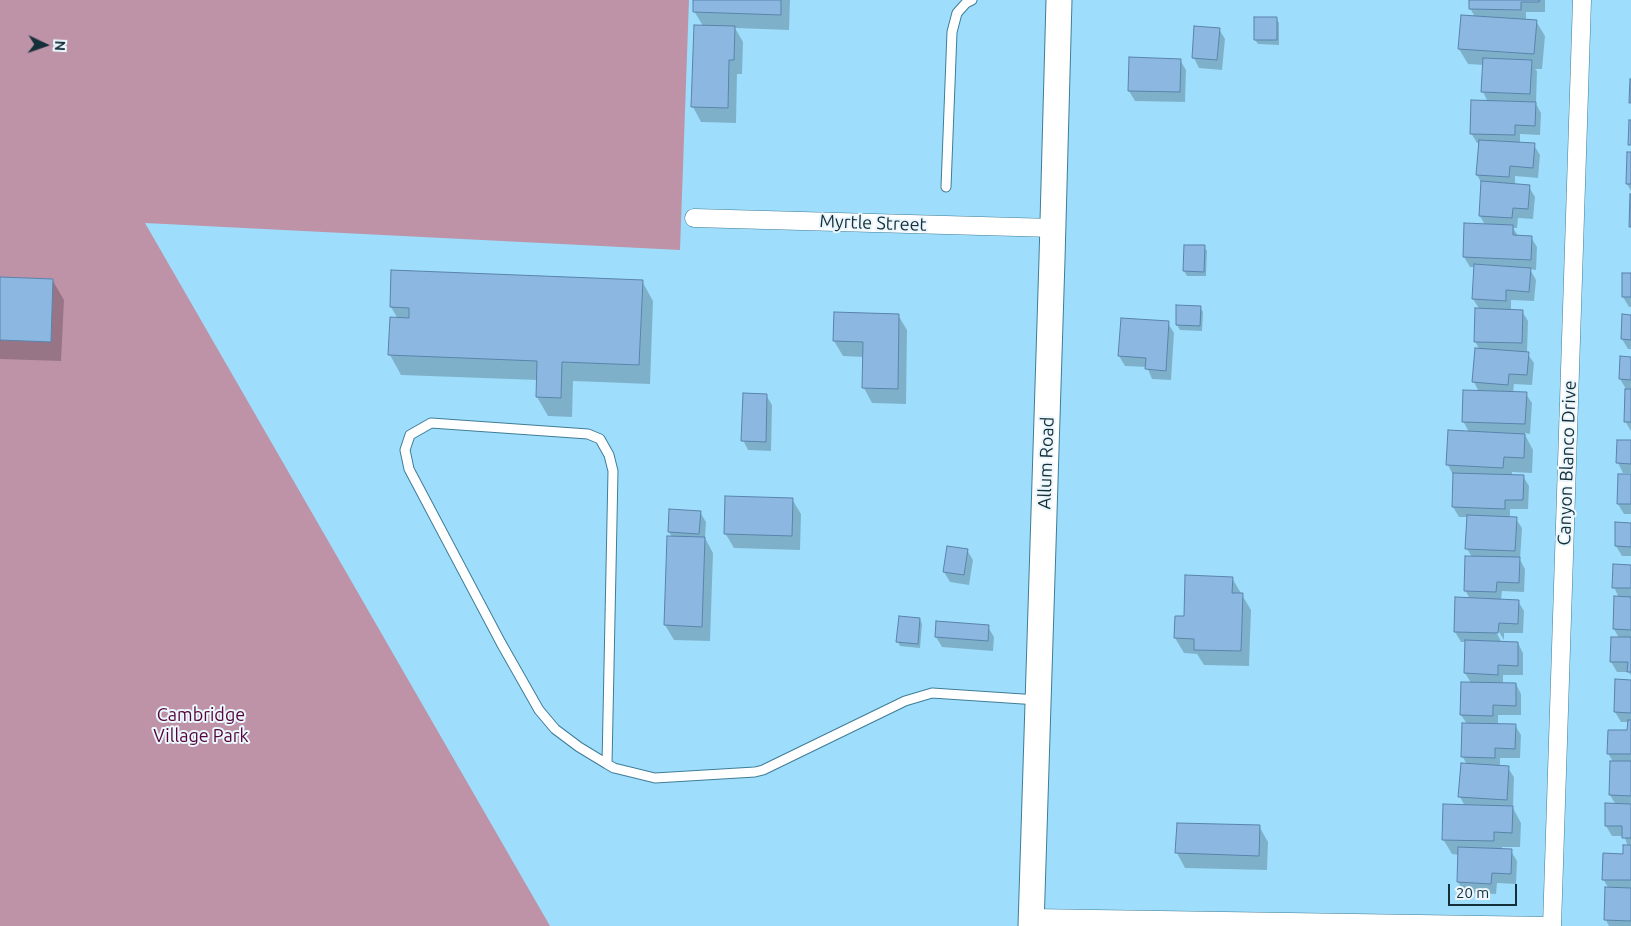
<!DOCTYPE html>
<style>
body{margin:0}
#map{position:relative;width:1631px;height:926px;overflow:hidden;background:#9edefc;font-family:Ubuntu,sans-serif}
canvas{display:block}
.north{position:absolute;left:20px;top:20px;width:50px;height:50px;-webkit-text-stroke:4px #ebf7fd;paint-order:stroke;rotate:93deg;font-size:14px;font-weight:700;line-height:20px;text-align:center;color:#152f3a}
.north::after{content:'';display:block;margin:auto;width:18px;height:22px;background:#152f3a;clip-path:polygon(50% 0,100% 100%,50% 72%,0 100%)}
.scale{position:absolute;left:1448px;top:884px;width:69px;height:22px;box-sizing:border-box;border:2px solid #152f3a;border-top:0;padding-left:6px;font-size:15px;line-height:18px;white-space:nowrap;color:#152f3a;-webkit-text-stroke:4px #ebf7fd;paint-order:stroke}
</style>
<div id="map">
<canvas width="1631" height="926"></canvas>
<div class="north">N</div>
<div class="scale">20 m</div>
</div>
<script>
const ctx = document.querySelector('canvas').getContext('2d');
ctx.lineJoin = 'round';
function paint(path, color) { ctx.fillStyle = color; ctx.fill(path, 'evenodd'); }
const shape = rows => new Path2D(rows.map(r => 'M' + r).join(''));
function trace(path, color, width, dash) { ctx.strokeStyle = color; ctx.lineWidth = width; ctx.lineCap = dash ? 'butt' : 'round'; ctx.setLineDash(dash || []); ctx.stroke(path); }
function write(font, color, halo, rows, align = 'center') {
  ctx.font = font + ' Ubuntu,sans-serif'; ctx.lineWidth = 4; ctx.setLineDash([]); ctx.textBaseline = 'middle'; ctx.strokeStyle = halo; ctx.fillStyle = color; for (const [text, x, y, turn = 0] of rows) {
    ctx.save(); ctx.translate(x, y); ctx.rotate((+turn || 0) * Math.PI / 180); ctx.textAlign = isNaN(turn) ? turn : align; if (halo) ctx.strokeText(text, 0, 0); ctx.fillText(text, 0, 0); ctx.restore();
  }
}
paint(shape([
 [0,0,689,0,680,250,145,223,550,926,0,926]
]), '#be93a8');
paint(shape([
 [694,0,790,0,789,30,735,28,743,42,742,74,737,74,736,123,701,122,693,107,703,26,694,11],
 [1470,0,1545,0,1545,12,1526,12,1526,20,1536,21,1545,36,1542,69,1535,69,1537,71,1536,104,1541,113,1540,135,1520,134,1520,144,1534,145,1540,155,1538,178,1515,176,1515,185,1529,187,1535,197,1533,219,1518,218,1517,228,1513,228,1519,237,1531,237,1537,247,1536,270,1530,269,1536,280,1534,301,1511,300,1511,310,1522,311,1528,321,1527,353,1534,363,1532,385,1514,384,1513,393,1526,394,1532,403,1530,434,1524,433,1533,450,1532,473,1512,472,1512,476,1523,476,1529,486,1528,509,1510,509,1510,518,1516,519,1522,528,1520,560,1525,569,1524,592,1502,591,1501,600,1518,601,1524,611,1523,633,1504,633,1504,640,1496,627,1494,628,1502,643,1518,643,1523,653,1523,675,1503,675,1503,684,1516,684,1521,694,1521,715,1498,715,1498,725,1515,725,1521,735,1520,758,1500,758,1500,767,1508,768,1514,777,1513,808,1521,823,1520,847,1502,847,1502,850,1511,851,1517,861,1516,884,1497,883,1496,894,1464,892,1458,882,1459,855,1452,854,1443,839,1465,806,1460,797,1467,765,1463,757,1467,724,1461,715,1471,683,1465,673,1466,642,1461,642,1455,632,1470,599,1465,590,1472,557,1467,549,1468,517,1459,517,1453,507,1454,477,1448,465,1449,431,1469,432,1463,421,1479,392,1474,382,1479,349,1475,341,1480,310,1473,299,1475,267,1470,267,1464,257,1465,224,1485,225,1480,216,1482,184,1477,175,1480,143,1477,143,1471,133,1488,102,1483,92,1484,65,1468,64,1459,49,1475,17,1470,8],
 [1276,18,1279,23,1279,45,1258,44,1255,40],
 [1219,29,1225,39,1222,70,1199,68,1194,58],
 [1180,60,1186,70,1185,102,1135,101,1129,91],
 [1631,153,1631,191,1627,184],
 [1204,247,1207,251,1206,276,1187,276,1184,271],
 [1631,274,1631,307,1629,307,1623,297],
 [0,279,53,281,64,300,61,361,0,359],
 [642,281,653,301,650,384,573,381,572,417,548,416,537,397,537,380,401,375,390,355,398,319,391,307],
 [1178,307,1200,307,1203,312,1202,331,1180,330,1177,325],
 [835,313,898,315,907,330,906,404,872,403,864,388,864,357,843,356,834,341],
 [1631,316,1631,349,1628,349,1622,339],
 [1168,323,1174,333,1171,380,1152,379,1147,367,1125,366,1119,356],
 [1631,358,1631,431,1625,421,1626,389,1620,379],
 [766,395,772,405,771,451,748,450,743,440],
 [1631,441,1631,473,1623,473,1618,463],
 [1631,476,1631,514,1624,514,1618,504],
 [792,499,801,514,800,550,734,548,725,533],
 [700,512,706,522,705,538,713,553,710,641,674,640,665,625,672,537,669,532],
 [1631,524,1631,556,1622,556,1616,546],
 [967,550,973,560,969,585,950,582,944,572],
 [1631,566,1631,676,1629,672,1617,672,1611,662,1619,638,1614,629,1615,597,1619,598,1614,587],
 [1232,578,1251,610,1249,666,1204,665,1197,654,1184,653,1175,638,1176,617,1185,617],
 [920,619,922,624,920,648,900,646,898,642],
 [938,623,988,627,994,637,993,651,942,647,936,637],
 [1631,681,1631,926,1609,926,1606,920,1609,889,1603,879,1624,855,1628,846,1624,836,1612,836,1606,826,1606,805,1616,805,1610,795,1613,762,1608,753,1628,732,1629,722,1621,722,1615,712],
 [1259,826,1268,842,1267,870,1185,868,1177,853]
]), '#0003');
const building = shape([
 [693,0,781,0,781,15,693,12,693,0],
 [1469,0,1540,0,1539,2,1521,2,1521,10,1469,9,1469,0],
 [1461,15,1537,20,1534,54,1458,49,1461,15],
 [1254,17,1277,17,1277,40,1254,40,1254,17],
 [694,25,735,26,734,60,729,60,728,108,691,107,694,25],
 [1194,26,1220,28,1217,60,1192,58,1194,26],
 [1129,57,1181,59,1180,92,1128,91,1129,57],
 [1483,58,1532,60,1530,94,1481,92,1483,58],
 [1630,79,1631,79,1631,103,1629,103,1630,79],
 [1471,100,1536,102,1535,126,1515,125,1515,135,1470,134,1471,100],
 [1629,120,1631,120,1631,145,1628,145,1629,120],
 [1479,140,1535,143,1533,168,1510,166,1509,177,1476,175,1479,140],
 [1627,152,1631,152,1631,184,1626,184,1627,152],
 [1481,181,1530,185,1528,209,1513,208,1512,218,1479,216,1481,181],
 [1630,194,1631,194,1631,227,1629,227,1630,194],
 [1464,223,1513,225,1513,235,1532,236,1531,260,1463,257,1464,223],
 [1184,245,1205,245,1204,272,1183,271,1184,245],
 [1474,264,1531,268,1529,292,1506,290,1506,301,1472,299,1474,264],
 [391,270,643,280,639,365,562,362,561,398,536,397,537,361,388,355,390,317,409,318,409,308,390,307,391,270],
 [1622,273,1631,273,1631,297,1622,297,1622,273],
 [0,277,53,279,51,342,0,340,0,277],
 [1176,305,1201,306,1200,326,1176,325,1176,305],
 [1475,308,1523,310,1522,343,1474,342,1475,308],
 [834,312,899,314,898,389,862,388,863,342,833,341,834,312],
 [1622,314,1631,315,1631,340,1621,339,1622,314],
 [1121,318,1169,321,1166,371,1145,369,1146,358,1118,356,1121,318],
 [1475,348,1529,352,1527,375,1509,374,1508,385,1472,382,1475,348],
 [1620,356,1631,357,1631,380,1619,379,1620,356],
 [1625,389,1631,389,1631,422,1624,422,1625,389],
 [1463,390,1527,392,1525,424,1462,422,1463,390],
 [743,393,767,394,766,442,741,441,743,393],
 [1448,430,1525,434,1524,458,1504,457,1503,468,1446,465,1448,430],
 [1617,440,1631,440,1631,464,1616,463,1617,440],
 [1453,473,1524,475,1523,500,1505,500,1505,509,1452,507,1453,473],
 [1618,474,1631,474,1631,504,1617,504,1618,474],
 [725,496,793,498,792,536,724,534,725,496],
 [669,509,701,511,699,534,668,532,669,509],
 [1467,515,1517,517,1515,551,1465,549,1467,515],
 [1615,522,1631,523,1631,547,1615,546,1615,522],
 [667,536,705,537,702,627,664,625,667,536],
 [947,546,968,549,964,575,943,572,947,546],
 [1465,556,1520,557,1519,583,1497,582,1496,592,1464,591,1465,556],
 [1613,564,1631,565,1631,588,1612,588,1613,564],
 [1185,575,1233,577,1232,593,1243,593,1241,651,1194,650,1194,639,1174,638,1175,616,1184,616,1185,575],
 [1614,596,1631,597,1631,630,1613,629,1614,596],
 [1455,597,1519,600,1518,624,1499,623,1498,633,1454,632,1455,597],
 [899,616,920,618,918,644,896,642,899,616],
 [936,621,989,625,988,641,935,637,936,621],
 [1611,637,1631,637,1631,672,1627,672,1628,662,1610,662,1611,637],
 [1465,640,1518,642,1518,666,1498,665,1498,675,1464,673,1465,640],
 [1615,679,1631,680,1631,713,1614,712,1615,679],
 [1461,682,1516,683,1516,706,1493,705,1493,716,1460,715,1461,682],
 [1628,720,1631,720,1631,754,1607,754,1608,730,1627,730,1628,720],
 [1462,723,1516,724,1515,749,1495,748,1495,758,1461,757,1462,723],
 [1610,761,1631,761,1631,796,1609,795,1610,761],
 [1461,763,1509,766,1507,800,1458,797,1461,763],
 [1605,803,1631,804,1631,838,1622,838,1622,826,1605,826,1605,803],
 [1443,804,1513,806,1512,833,1494,832,1494,841,1442,840,1443,804],
 [1177,823,1260,825,1259,856,1175,853,1177,823],
 [1623,845,1631,845,1631,880,1602,880,1603,853,1623,854,1623,845],
 [1458,847,1512,849,1511,874,1492,873,1491,884,1457,882,1458,847],
 [1605,887,1631,888,1631,921,1604,920,1605,887]
]);
paint(building, '#8cb7e1');
trace(building, '#5983aa', 1);
const lane = shape([
 [946,187,952,32,957,13,966,3,972,0],
 [607,764,613,471,609,455,600,439,588,434,431,423,410,435,405,450,409,469,501,643,539,710,555,729,579,747,607,764,614,768,655,778,755,772,763,770,905,701,932,693,1038,700]
]);
const street = shape([
 [694,218,1053,228],
 [1031,918,1547,926],
 [1552,926,1582,0]
]);
const secondary = shape([
 [1031,926,1052,259,1059,0]
]);
trace(lane, '#3e7d98', 11);
trace(street, '#3e7d98', 19);
trace(secondary, '#3e7d98', 27);
trace(lane, '#fff', 9);
trace(street, '#fff', 18);
trace(secondary, '#fff', 25);
write('18px', '#152f3a', '#ebf7fd', [
 ["Myrtle Street",873,223,2],
 ["Allum Road",1046,463,-88],
 ["Canyon Blanco Drive",1567,463,-88]
]);
write('18px', '#56043a', '#ebf7fd', [
 ["Cambridge",201,715],
 ["Village Park",201,736]
]);
</script>
